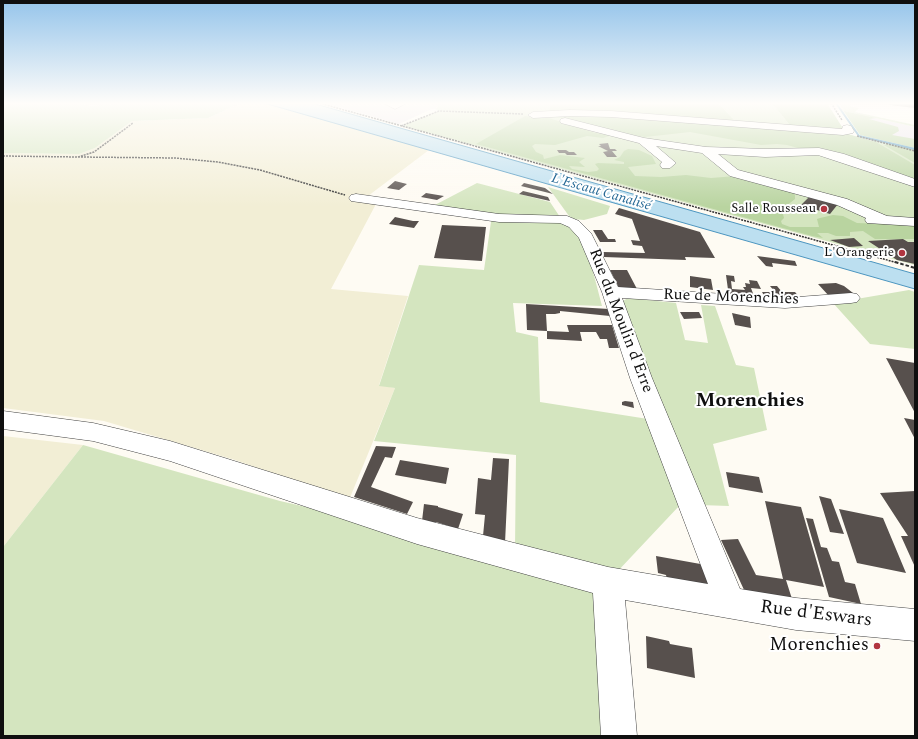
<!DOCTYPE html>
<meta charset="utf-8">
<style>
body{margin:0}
#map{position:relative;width:918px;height:739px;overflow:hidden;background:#fefbf3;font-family:Spectral,serif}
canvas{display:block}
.frame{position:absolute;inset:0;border:4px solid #0f0f0f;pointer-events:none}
</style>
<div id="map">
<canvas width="918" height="739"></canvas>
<div class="frame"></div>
</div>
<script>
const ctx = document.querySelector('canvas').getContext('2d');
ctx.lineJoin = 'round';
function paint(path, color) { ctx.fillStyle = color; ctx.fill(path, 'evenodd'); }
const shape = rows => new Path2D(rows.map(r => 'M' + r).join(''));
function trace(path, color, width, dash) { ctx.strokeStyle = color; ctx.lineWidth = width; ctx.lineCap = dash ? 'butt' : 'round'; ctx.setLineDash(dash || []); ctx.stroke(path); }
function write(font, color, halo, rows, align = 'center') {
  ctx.font = font + ' Spectral,serif'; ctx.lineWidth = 4; ctx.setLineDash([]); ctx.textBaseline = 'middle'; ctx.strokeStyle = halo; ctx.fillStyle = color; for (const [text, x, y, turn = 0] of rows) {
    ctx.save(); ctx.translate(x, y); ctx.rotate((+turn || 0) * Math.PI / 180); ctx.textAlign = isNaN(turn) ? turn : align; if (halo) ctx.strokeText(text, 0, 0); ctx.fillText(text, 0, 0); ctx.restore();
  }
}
paint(shape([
 [325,103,440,103,436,109,432,109,399,124],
 [844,111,915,127,915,148,861,134]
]), '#ebe5ed');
paint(shape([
 [241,103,264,103,429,150,368,196,376,204,331,289,408,296,379,385,395,388,349,500,235,460,104,421,3,408,3,153,79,154,95,148,132,121,208,118],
 [3,436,83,445,3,547]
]), '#f2eed5');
paint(shape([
 [3,103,74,103,92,106,123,103,241,103,208,118,132,121,95,148,79,154,3,153],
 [440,103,550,103,550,112,844,133,874,142,866,137,915,148,915,265,403,126,438,111,439,110,436,109],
 [718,103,772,103,792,128,739,125],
 [839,103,852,103,849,106,859,108,855,112,915,125,915,127,844,111],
 [477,183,550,202,564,223,578,231,585,241,602,306,513,303,516,332,538,337,540,402,648,419,680,505,616,573,515,548,516,455,374,441,395,388,379,386,419,265,484,270,492,215,431,207],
 [548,187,610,206,607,214,584,220,574,219,569,216],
 [909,290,915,292,915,349,870,344,833,303],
 [628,298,676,303,685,340,708,343,701,305,715,306,736,365,754,368,767,430,713,444,729,506,700,505,622,305,623,301],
 [83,445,280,501,328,512,597,590,603,736,3,736,3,547]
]), '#d4e5bf');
paint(shape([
 [550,103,718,103,739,125,550,112],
 [772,103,827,103,844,130,792,128],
 [838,103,844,111,876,118,869,119,898,127,899,131,892,135,915,139,915,148,860,135],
 [582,113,844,133,876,142,915,165,915,180,787,145,777,144,761,145,690,132,645,137,624,134,544,114],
 [525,116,546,117,595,133,612,135,603,138,587,136,555,145,535,144,532,146,536,152,543,155,544,159,560,155,585,158,579,162,585,167,569,166,572,169,588,172,597,171,599,169,595,164,598,163,624,164,624,162,614,160,620,157,624,151,628,149,639,150,652,156,656,164,628,167,635,176,661,177,686,175,711,178,736,176,790,191,795,194,795,199,786,206,788,213,783,214,784,218,781,221,782,224,790,227,819,227,817,219,820,218,833,215,843,216,857,223,911,225,915,227,915,239,875,239,863,231,850,232,850,236,836,236,828,233,817,233,823,238,812,236,476,144],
 [888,144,915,149,915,163,884,145]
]), '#b9d4a0');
const water = shape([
 [264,103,311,103,319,105,915,274,915,289,264,103]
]);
paint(water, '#bcdff0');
trace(water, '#4b95bf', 1);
trace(shape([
 [836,103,859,136,915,149]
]), '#4b95bf', 2);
paint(shape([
 [891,103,914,104,915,108,889,105],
 [608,143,610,149,615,149,617,151,612,151,617,157,607,157,603,152,608,151,598,146,601,146,599,144],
 [557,150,566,150,569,152,574,152,577,155,567,155,565,153,559,153],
 [395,181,407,184,399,190,387,188],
 [524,183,545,188,553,194,521,186],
 [523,191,548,197,550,201,519,194],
 [426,193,444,196,437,200,421,197],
 [810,196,838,204,830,214,801,205],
 [619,208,700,232,715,258,685,257,686,260,604,257,603,252,645,253,642,246,633,245,631,240,640,241,632,219,615,214],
 [395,217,413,221,419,221,414,228,389,224],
 [442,225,486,227,482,261,434,258],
 [593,230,602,230,608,239,615,239,616,242,600,242],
 [854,238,863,246,849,247,830,240],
 [903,239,908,242,915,242,915,264,897,260,868,241],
 [757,256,795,261,797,266,772,263,773,267,766,266],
 [610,270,627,270,637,289,619,288],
 [726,275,734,276,735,282,731,281,732,289,745,290,743,287,746,287,745,283,750,284,749,280,757,281,761,289,751,288,755,299,729,297],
 [690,276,711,279,713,290,690,287],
 [836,283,844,286,853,293,829,296,818,284],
 [770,286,777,286,782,292,795,292,800,298,766,299,762,292,775,292],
 [526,304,609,309,610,316,560,311,560,313,555,314,546,314,547,331,527,330],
 [680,312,699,312,702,318,684,319],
 [732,313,750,317,751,328,735,325],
 [567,325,612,325,619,348,609,348,607,339,600,339,596,332,580,332,582,341,547,339,547,331,569,332],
 [886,358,915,363,915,413],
 [625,401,633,402,634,408,622,405,622,402],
 [904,418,915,420,915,439],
 [376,446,396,447,392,458,385,457,371,487,413,502,407,514,354,497],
 [493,458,509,459,505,543,483,536,485,515,475,514,478,478,491,480],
 [400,460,449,468,446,484,395,475],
 [726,472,759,477,763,493,729,487],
 [915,491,915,567,901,536,908,536,880,493],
 [819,496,831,499,844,534,830,532],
 [765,501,801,507,824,587,786,580,792,599,745,592,721,540,738,539,756,575,783,579],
 [424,504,438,506,438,507,463,514,458,529,436,522,435,524,422,521],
 [839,509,883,518,906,573,857,563],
 [806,518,813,519,821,547,827,548,832,561,839,562,845,582,855,584,861,604,829,597],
 [656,556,706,565,711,586,667,579,666,575,658,573],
 [646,636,669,641,670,644,692,648,695,678,647,668]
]), '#57504d');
const minor = shape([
 [383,103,407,103,395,109,383,103],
 [570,110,611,111,842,129,843,126,847,125,851,126,854,131,853,133,843,135,611,117,570,116,533,118,528,115,533,112,570,110],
 [565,118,644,138,706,147,765,149,819,148,844,154,915,179,915,187,818,155,765,157,718,154,738,170,847,199,887,216,915,218,915,226,867,223,865,220,866,218,837,205,730,176,702,153,656,146,676,163,670,168,662,168,660,165,662,162,639,143,561,123,560,121,561,119,565,118],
 [356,194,499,214,567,216,579,221,591,233,618,287,785,298,851,293,857,294,860,298,857,302,851,303,785,308,622,298,652,378,740,589,796,598,915,609,915,641,796,630,625,600,637,736,601,736,593,593,417,544,170,461,93,441,3,429,3,411,93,423,170,441,417,518,608,567,708,584,630,378,602,292,579,238,569,227,560,223,499,222,351,201,349,198,351,195,356,194]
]);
trace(minor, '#424242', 1);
trace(shape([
 [319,103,898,263],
 [831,103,842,120],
 [401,126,439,111,523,114],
 [857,136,915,151],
 [3,156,78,157,94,152,133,123],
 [78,157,175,158,218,162,260,170,345,195]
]), '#313131', 1.5, [2, 1]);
trace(shape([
 [895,262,915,268]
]), '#313131', 2, [3.5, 2]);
paint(minor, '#fff');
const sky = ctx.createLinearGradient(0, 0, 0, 207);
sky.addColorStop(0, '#96c5eb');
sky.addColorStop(0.5, '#fffdfa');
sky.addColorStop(1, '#fffdfa00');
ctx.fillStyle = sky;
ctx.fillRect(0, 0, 918, 207);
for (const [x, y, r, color] of [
 [824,209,4,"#b13540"],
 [902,253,4,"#b13540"],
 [877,646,4,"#b13540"]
]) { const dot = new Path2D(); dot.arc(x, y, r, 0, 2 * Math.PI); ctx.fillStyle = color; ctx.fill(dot); trace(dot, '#fff', 1.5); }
write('13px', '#0f0f0f', '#fff', [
 ["Salle Rousseau",816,209],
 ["L'Orangerie",894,253]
], 'right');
write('italic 14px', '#256895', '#fff', [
 ["L'Escaut Canalisé",601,193,16]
]);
write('16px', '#0f0f0f', '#fff', [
 ["Rue de Morenchies",731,298,2],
 ["Rue du Moulin d'Erre",620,321,69]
]);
write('19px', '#0f0f0f', '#fff', [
 ["Rue d'Eswars",816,615,7]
]);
write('19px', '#0f0f0f', '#fff', [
 ["Morenchies",869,646]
], 'right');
write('bold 20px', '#0f0f0f', '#fff', [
 ["Morenchies",750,402]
]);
</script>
